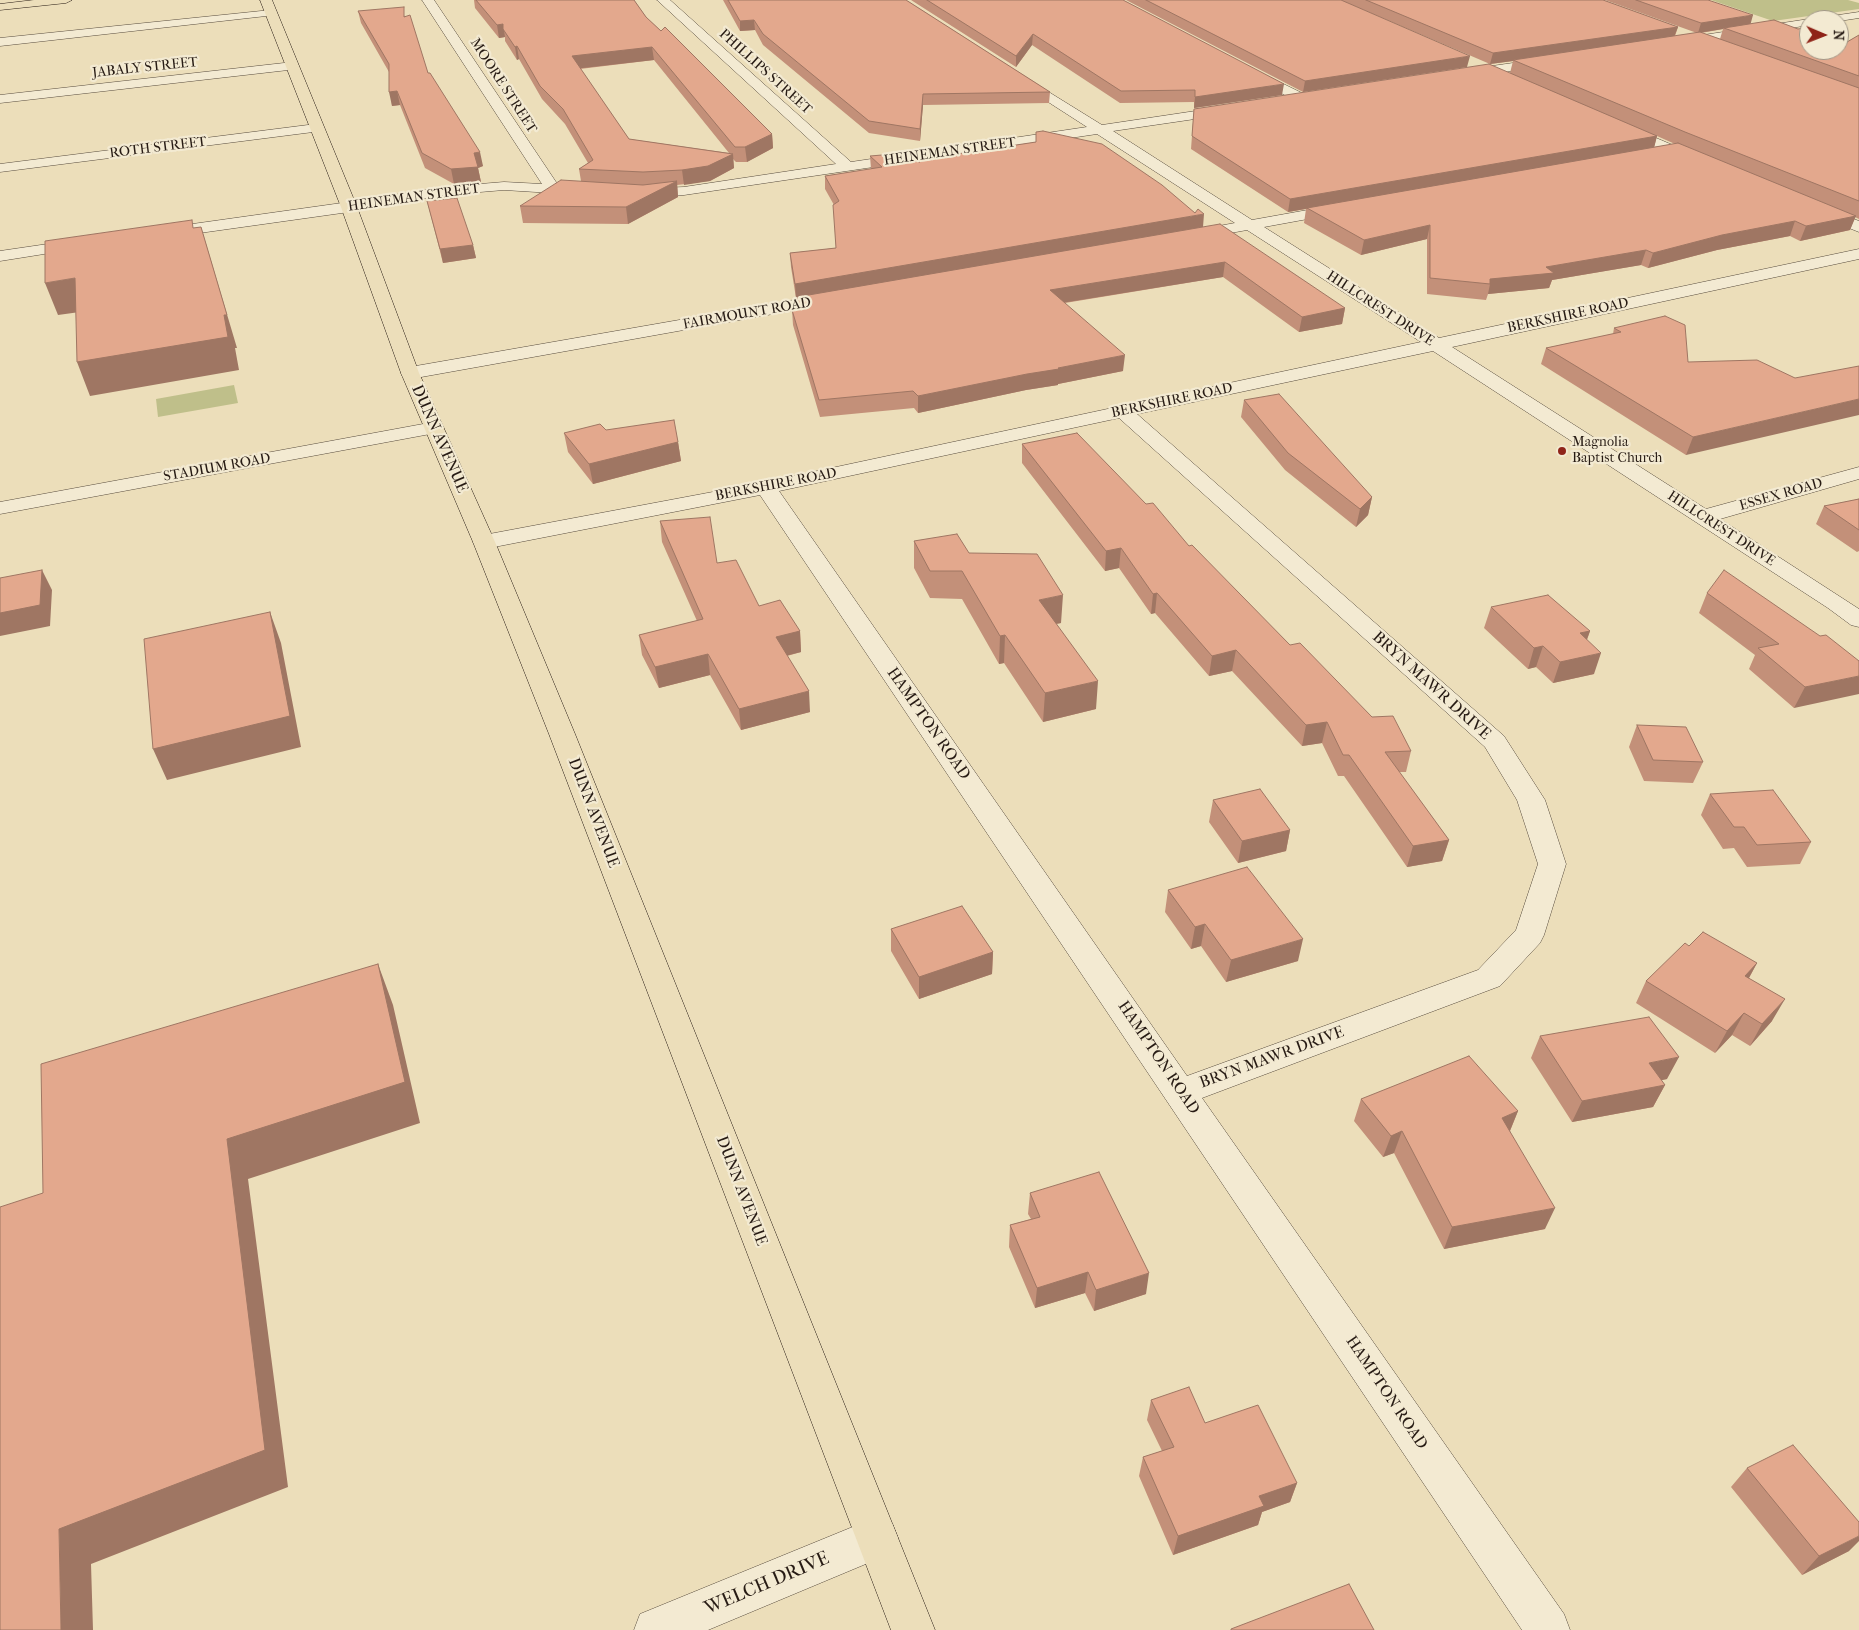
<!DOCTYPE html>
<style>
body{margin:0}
#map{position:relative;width:1859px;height:1630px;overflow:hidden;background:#ecdeba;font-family:"IM FELL French Canon",serif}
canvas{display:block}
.north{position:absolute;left:1799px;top:10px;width:50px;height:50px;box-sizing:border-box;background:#f3ead2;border:1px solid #a19786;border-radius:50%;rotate:91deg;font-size:14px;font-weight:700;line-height:20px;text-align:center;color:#271b14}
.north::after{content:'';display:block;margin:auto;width:18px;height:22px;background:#8f2418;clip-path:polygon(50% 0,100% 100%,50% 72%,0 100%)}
</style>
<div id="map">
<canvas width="1859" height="1630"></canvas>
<div class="north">N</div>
</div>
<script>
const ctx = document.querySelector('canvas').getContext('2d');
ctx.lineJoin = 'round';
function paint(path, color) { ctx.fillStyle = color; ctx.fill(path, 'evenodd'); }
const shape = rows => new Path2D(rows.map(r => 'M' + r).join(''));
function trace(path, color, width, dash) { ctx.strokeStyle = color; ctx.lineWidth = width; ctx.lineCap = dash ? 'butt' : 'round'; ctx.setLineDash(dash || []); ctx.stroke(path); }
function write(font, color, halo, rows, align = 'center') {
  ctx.font = font + ' "IM FELL French Canon",serif'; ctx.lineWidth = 4.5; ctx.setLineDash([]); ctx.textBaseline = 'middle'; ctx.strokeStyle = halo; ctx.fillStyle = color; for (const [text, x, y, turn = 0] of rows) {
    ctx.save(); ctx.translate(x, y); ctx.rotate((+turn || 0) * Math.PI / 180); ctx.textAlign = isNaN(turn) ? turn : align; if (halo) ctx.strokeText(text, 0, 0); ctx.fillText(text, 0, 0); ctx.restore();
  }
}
paint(shape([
 [1711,0,1848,0,1859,3,1859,9,1773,21],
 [234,385,238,403,158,417,156,399]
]), '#bfbf8a');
const minor = shape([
 [422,0,434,0,558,185,590,188,592,191,590,194,585,195,504,190,444,195,349,212,164,238,158,236,156,233,158,230,164,228,349,202,444,187,504,182,542,184,422,0],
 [657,0,670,0,851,162,1087,127,1014,80,1012,77,1014,74,1018,73,1102,125,1229,106,1234,107,1236,110,1234,113,1229,114,1113,131,1252,220,1341,204,1346,206,1349,209,1346,212,1264,227,1439,338,1859,249,1859,259,1452,347,1706,509,1859,467,1859,479,1720,519,1859,609,1859,627,1851,625,1828,608,1433,351,1137,414,1504,736,1545,800,1566,864,1544,935,1540,943,1500,986,1202,1098,1564,1614,1570,1630,1522,1630,760,495,484,549,476,547,473,542,476,537,484,535,766,482,1421,342,1247,230,1192,240,1186,238,1184,235,1186,232,1235,223,1097,134,684,195,641,199,636,197,633,194,636,191,641,189,684,187,836,164,657,0],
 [1119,418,1485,747,1517,800,1538,864,1516,930,1478,970,1187,1076,779,491,1119,418],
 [271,10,275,11,277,13,275,15,0,46,0,38,271,10],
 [1859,12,1859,18,1839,21,1819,20,1825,17,1859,12],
 [1809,19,1813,20,1809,20,1809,25,1677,47,1671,43,1677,39,1809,19],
 [1548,58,1554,62,1552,65,1464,78,1458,74,1464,70,1548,58],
 [293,62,299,66,297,69,0,103,0,95,293,62],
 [1249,67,1308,96,1310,99,1303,103,1298,102,1245,74,1243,71,1249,67],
 [1621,123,1703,158,1705,161,1703,164,1693,164,1616,130,1614,127,1621,123],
 [316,124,323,128,321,131,0,172,0,164,316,124],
 [1819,206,1859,221,1859,232,1814,214,1811,211,1814,208,1819,206],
 [82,239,88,241,90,244,88,247,0,261,0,251,82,239],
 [834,293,840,294,843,298,840,302,410,379,403,377,401,373,403,369,410,367,834,293],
 [434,422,441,424,444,428,441,432,0,514,0,502,434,422],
 [877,1517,892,1523,898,1538,892,1553,708,1630,634,1630,640,1614,877,1517]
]);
const major = shape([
 [34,0,72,0,66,3,0,10,0,4,34,0],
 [260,0,272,0,357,207,419,373,495,542,575,734,935,1630,891,1630,549,734,473,542,401,373,341,207,260,0]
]);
trace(minor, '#584c3e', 1);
trace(major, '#271b14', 1);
paint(minor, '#f3ead2');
paint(major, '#ecdeba');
paint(shape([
 [474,0,634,0,646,17,661,31,772,134,773,148,747,162,736,162,733,159,734,168,710,181,677,185,678,197,628,224,523,223,520,206,581,181,579,169,588,163,565,124,542,99,519,59,517,60,505,41,505,37,499,38,475,8],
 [654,60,729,153,629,139,580,69],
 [723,0,906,0,1050,92,1049,103,923,105,920,141,869,133,763,45,755,30,740,31],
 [911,0,1123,0,1282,95,1194,108,1194,102,1120,103,1032,45,1016,67],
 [1126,0,1603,0,1678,27,1675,36,1697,33,1605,0,1708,0,1750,24,1798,29,1847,42,1859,35,1859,219,1855,217,1850,230,1800,241,1790,236,1717,250,1648,268,1641,265,1552,280,1549,288,1488,294,1486,300,1427,294,1427,239,1361,255,1304,223,1306,209,1288,212,1191,149,1194,109,1510,73,1513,61,1490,64,1345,2,1467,67,1303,92],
 [1723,29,1720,39,1701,33],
 [1657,136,1675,144,1654,147],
 [358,11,406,16,428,73,483,166,478,168,481,182,454,184,425,168,400,105,392,106,389,72,361,23],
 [1036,132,1345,308,1342,324,1299,332,1223,277,1065,303,1123,371,1058,384,1058,385,1026,390,918,413,914,408,820,417,793,325,792,310,798,309,797,298,796,298,791,267,790,253,836,248,834,205,825,189,825,176,871,169,870,156,917,162,917,160,1036,142],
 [427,201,473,245,476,258,443,263],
 [1614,328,1688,362,1795,378,1686,455,1541,364,1546,348,1613,334],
 [1244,400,1372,497,1368,515,1356,527,1285,470,1241,417],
 [564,433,678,442,681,461,593,484,568,452],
 [1022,444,1146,504,1290,645,1411,751,1406,772,1399,772,1449,840,1442,861,1407,867,1344,776,1338,776,1322,743,1302,746,1232,671,1209,676,1155,613,1151,614,1119,568,1105,571,1022,463],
 [1859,499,1859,551,1857,552,1816,524,1824,506],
 [660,521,717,563,759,606,800,631,801,652,787,656,810,712,741,730,710,675,659,688,642,655,639,635,697,621,662,542],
 [914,541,969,553,1061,623,1056,624,1096,709,1043,722,1004,663,999,664,962,599,930,598,914,568],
 [1707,593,1859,661,1794,708,1749,669,1755,655,1699,613],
 [1491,607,1590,631,1587,640,1594,674,1553,683,1536,667,1528,669,1484,628],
 [1637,725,1703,762,1693,783,1644,781,1629,747],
 [1710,794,1811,842,1800,864,1747,867,1734,848,1723,849,1701,815],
 [1213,800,1290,830,1286,851,1238,863,1209,822],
 [1168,890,1298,961,1226,982,1201,946,1191,949,1165,912],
 [891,929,993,952,992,974,919,999,891,951],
 [1757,963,1749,978,1772,1021,1750,1046,1732,1035,1715,1053,1636,1003,1646,981],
 [1540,1036,1667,1079,1661,1080,1665,1085,1653,1107,1572,1122,1531,1058],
 [1361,1099,1518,1111,1510,1131,1545,1229,1444,1249,1394,1153,1383,1157,1354,1121],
 [1030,1193,1146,1294,1094,1311,1085,1293,1035,1308,1009,1247,1010,1225,1031,1219,1028,1214],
 [1151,1400,1297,1483,1290,1502,1262,1512,1258,1525,1173,1555,1139,1476,1143,1457,1162,1451,1147,1420],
 [1747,1468,1849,1551,1802,1575,1731,1487]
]), '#c39079');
paint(shape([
 [1753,15,1750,26,1724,28,1723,29,1698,33,1701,23],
 [754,20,755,30,740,31,740,21],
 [503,24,505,37,499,38,497,25],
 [1678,27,1674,37,1513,60,1513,61,1490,64,1493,53],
 [1033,34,1032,45,1016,67,1016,56],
 [517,46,519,59,517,60,515,47],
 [652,47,654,60,574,69,572,56],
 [1470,56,1467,67,1303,92,1305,81],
 [1284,84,1282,95,1194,108,1195,97],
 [397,91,400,105,392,106,389,92],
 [923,94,923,105,920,141,920,129],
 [772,134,773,148,747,162,745,147],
 [1657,136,1654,148,1288,212,1290,199],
 [480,152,483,166,478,168,481,182,454,184,451,169,474,153],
 [733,154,734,168,710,181,684,185,682,170],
 [677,181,678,197,628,224,626,207],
 [1204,214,1203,227,796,298,795,284],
 [1856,216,1850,230,1800,241,1806,226],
 [1795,221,1790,236,1717,250,1648,268,1653,253,1722,235],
 [1430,225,1427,239,1361,255,1364,240],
 [201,227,237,348,235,348,239,370,90,396,77,362],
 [473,245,476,258,443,263,440,249],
 [1646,250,1641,265,1552,280,1549,288,1488,294,1490,284,1490,279,1546,267],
 [1225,262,1223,277,1049,305,1050,290],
 [75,278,87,311,58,315,45,283],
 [1345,308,1342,324,1299,332,1302,317],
 [1125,355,1123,371,1058,384,1058,385,1026,390,918,413,918,396,1027,374],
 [1859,399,1859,415,1686,455,1693,437],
 [678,442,681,461,593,484,589,464],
 [1372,497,1368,515,1356,527,1360,509],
 [1121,548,1119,568,1105,571,1106,551],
 [42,570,52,590,50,626,0,636,0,613],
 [1157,593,1155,613,1151,614,1153,594],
 [1063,595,1061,623,1037,627,1039,600],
 [270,612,281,643,301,747,167,780,153,749],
 [800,631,801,652,777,658,776,637],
 [1590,631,1582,652,1580,633],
 [1005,635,1004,663,999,664,1000,636],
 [1543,646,1536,667,1528,669,1534,648],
 [1236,650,1232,671,1209,676,1212,656],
 [1601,653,1594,674,1553,683,1560,662],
 [708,654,710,675,659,688,655,667],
 [1859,676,1859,694,1794,708,1805,687],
 [1098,681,1096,709,1043,722,1045,693],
 [809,691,810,712,741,730,739,709],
 [1327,722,1322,743,1302,746,1306,725],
 [1290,830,1286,851,1238,863,1242,841],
 [1449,840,1442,861,1407,867,1413,846],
 [1205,924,1201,946,1191,949,1195,927],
 [1303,939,1298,961,1226,982,1231,960],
 [993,952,992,974,919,999,919,977],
 [1757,963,1745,985,1745,976],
 [378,964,393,1005,420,1123,248,1179,288,1487,91,1564,93,1630,61,1630,59,1529,227,1139],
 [1785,999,1772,1021,1750,1046,1762,1024],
 [1744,1013,1732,1035,1715,1053,1727,1031],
 [1679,1057,1667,1079,1638,1085,1649,1063],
 [1665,1085,1653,1107,1572,1122,1582,1101],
 [1518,1111,1509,1133,1502,1118],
 [1402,1131,1394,1153,1383,1157,1391,1136],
 [1555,1208,1545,1229,1444,1249,1452,1227],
 [1088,1272,1085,1293,1035,1308,1037,1288],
 [1149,1273,1146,1294,1094,1311,1096,1290],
 [1297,1483,1290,1502,1262,1512,1258,1525,1173,1555,1178,1536,1259,1496],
 [1859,1536,1859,1541,1849,1551,1802,1575,1819,1556]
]), '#9f7663');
const building = shape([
 [476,0,634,0,646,17,661,31,665,27,772,134,745,147,735,147,652,47,572,56,629,139,733,154,708,166,682,170,643,172,579,169,593,160,563,109,540,86,517,46,515,47,503,29,503,24,497,25,476,0],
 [728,0,906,0,1050,92,923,94,920,129,869,121,763,34,754,20,740,21,728,0],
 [927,0,1123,0,1284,84,1195,97,1195,90,1121,91,1033,34,1016,56,927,0],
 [1146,0,1341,0,1470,56,1305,81,1146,0],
 [1366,0,1603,0,1678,27,1493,53,1366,0],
 [1636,0,1708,0,1753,15,1701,23,1636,0],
 [404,7,404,17,410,15,428,73,430,73,480,152,474,153,478,167,451,169,422,153,397,91,389,92,389,64,358,11,404,7],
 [1774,20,1798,29,1804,28,1809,29,1809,50,1839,50,1839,40,1847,42,1859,35,1859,76,1724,28,1774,20],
 [1700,32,1859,88,1859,201,1685,132,1513,60,1700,32],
 [1489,64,1657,136,1290,199,1192,136,1194,109,1489,64],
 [1043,131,1102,144,1162,185,1195,213,1198,209,1204,214,795,284,790,253,836,248,833,205,839,201,825,176,882,167,870,156,882,155,920,162,917,160,1036,142,1036,132,1043,131],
 [1678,143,1856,216,1806,226,1795,221,1722,235,1653,253,1646,250,1546,267,1554,273,1490,279,1490,284,1430,278,1430,225,1364,240,1307,208,1678,143],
 [561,180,643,185,677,181,626,207,520,206,561,180],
 [457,198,473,245,440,249,427,201,457,198],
 [192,220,193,228,201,227,227,315,224,315,228,337,77,362,75,278,45,283,45,241,192,220],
 [1220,224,1345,308,1302,317,1225,262,1050,290,1125,355,1058,368,1059,369,1027,374,918,396,913,391,819,400,792,310,799,308,797,297,1220,224],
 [1665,316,1685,325,1688,362,1757,360,1795,378,1859,366,1859,399,1693,437,1546,348,1621,332,1614,328,1665,316],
 [1279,394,1372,497,1360,509,1288,453,1244,400,1279,394],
 [674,420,678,442,589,464,564,433,600,424,606,430,674,420],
 [1077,433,1146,504,1153,503,1189,546,1192,545,1290,645,1300,643,1372,717,1393,716,1411,751,1385,752,1449,840,1413,846,1349,755,1343,755,1327,722,1306,725,1236,650,1212,656,1157,593,1153,594,1121,548,1106,551,1022,444,1077,433],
 [1859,499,1859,530,1824,506,1859,499],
 [710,517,717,563,736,560,759,606,780,600,800,631,776,637,809,691,739,709,708,654,655,667,639,635,703,619,660,521,710,517],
 [957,534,969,553,1037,554,1063,595,1039,600,1098,681,1045,693,1005,635,1000,636,962,571,930,571,914,541,957,534],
 [42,570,40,605,0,613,0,578,42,570],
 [1724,570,1820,636,1826,635,1859,661,1859,676,1805,687,1758,648,1779,644,1707,593,1724,570],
 [1548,595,1590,631,1580,633,1601,653,1560,662,1543,646,1534,648,1491,607,1548,595],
 [270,612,290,716,153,749,144,639,270,612],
 [1637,725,1686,727,1703,762,1653,760,1637,725],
 [1260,789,1290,830,1242,841,1213,800,1260,789],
 [1773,790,1811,842,1757,845,1744,827,1734,827,1710,794,1773,790],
 [1247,867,1303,939,1231,960,1205,924,1195,927,1168,890,1247,867],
 [962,906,993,952,919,977,891,929,962,906],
 [1703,932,1757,963,1745,976,1785,999,1762,1024,1744,1013,1727,1031,1646,981,1685,943,1689,946,1703,932],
 [378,964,405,1082,227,1139,265,1450,59,1529,61,1630,0,1630,0,1207,43,1193,41,1064,378,964],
 [1649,1017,1679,1057,1649,1063,1665,1085,1582,1101,1540,1036,1649,1017],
 [1469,1056,1518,1111,1502,1118,1555,1208,1452,1227,1402,1131,1391,1136,1361,1099,1469,1056],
 [1099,1172,1149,1273,1096,1290,1088,1272,1037,1288,1010,1225,1040,1217,1030,1193,1099,1172],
 [1189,1387,1205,1423,1258,1405,1297,1483,1259,1496,1264,1506,1178,1536,1143,1457,1174,1447,1151,1400,1189,1387],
 [1793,1445,1859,1522,1859,1536,1819,1556,1747,1468,1793,1445],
 [1349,1584,1374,1630,1231,1630,1231,1629,1349,1584]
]);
paint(building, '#e3a88d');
trace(building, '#9f7663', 1);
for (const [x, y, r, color] of [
 [1562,451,5,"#8f2418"]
]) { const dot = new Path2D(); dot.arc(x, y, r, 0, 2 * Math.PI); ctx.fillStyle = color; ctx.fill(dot); trace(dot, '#f3ead2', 2); }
write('14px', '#271b14', '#f3ead2', [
 ["JABALY STREET",145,68,-6],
 ["PHILLIPS STREET",765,72,42],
 ["MOORE STREET",503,86,57],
 ["ROTH STREET",158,148,-7],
 ["HEINEMAN STREET",950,152,-8],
 ["HEINEMAN STREET",414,198,-8],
 ["HILLCREST DRIVE",1380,309,33],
 ["FAIRMOUNT ROAD",747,314,-10],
 ["BERKSHIRE ROAD",1568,316,-12],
 ["BERKSHIRE ROAD",1172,401,-12],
 ["STADIUM ROAD",217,468,-10],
 ["BERKSHIRE ROAD",776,485,-11],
 ["ESSEX ROAD",1781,495,-16],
 ["HILLCREST DRIVE",1721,529,33]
]);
write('14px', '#271b14', '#f3ead2', [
 ["Magnolia",1572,443],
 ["Baptist Church",1572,459]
], 'left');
write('16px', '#271b14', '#f3ead2', [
 ["DUNN AVENUE",439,439,66],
 ["BRYN MAWR DRIVE",1431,686,42],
 ["HAMPTON ROAD",928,724,55],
 ["DUNN AVENUE",593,813,69],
 ["HAMPTON ROAD",1158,1058,56],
 ["BRYN MAWR DRIVE",1272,1058,-20],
 ["DUNN AVENUE",741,1191,69],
 ["HAMPTON ROAD",1386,1393,56]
]);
write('19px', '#271b14', '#f3ead2', [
 ["WELCH DRIVE",767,1584,-23]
]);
</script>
